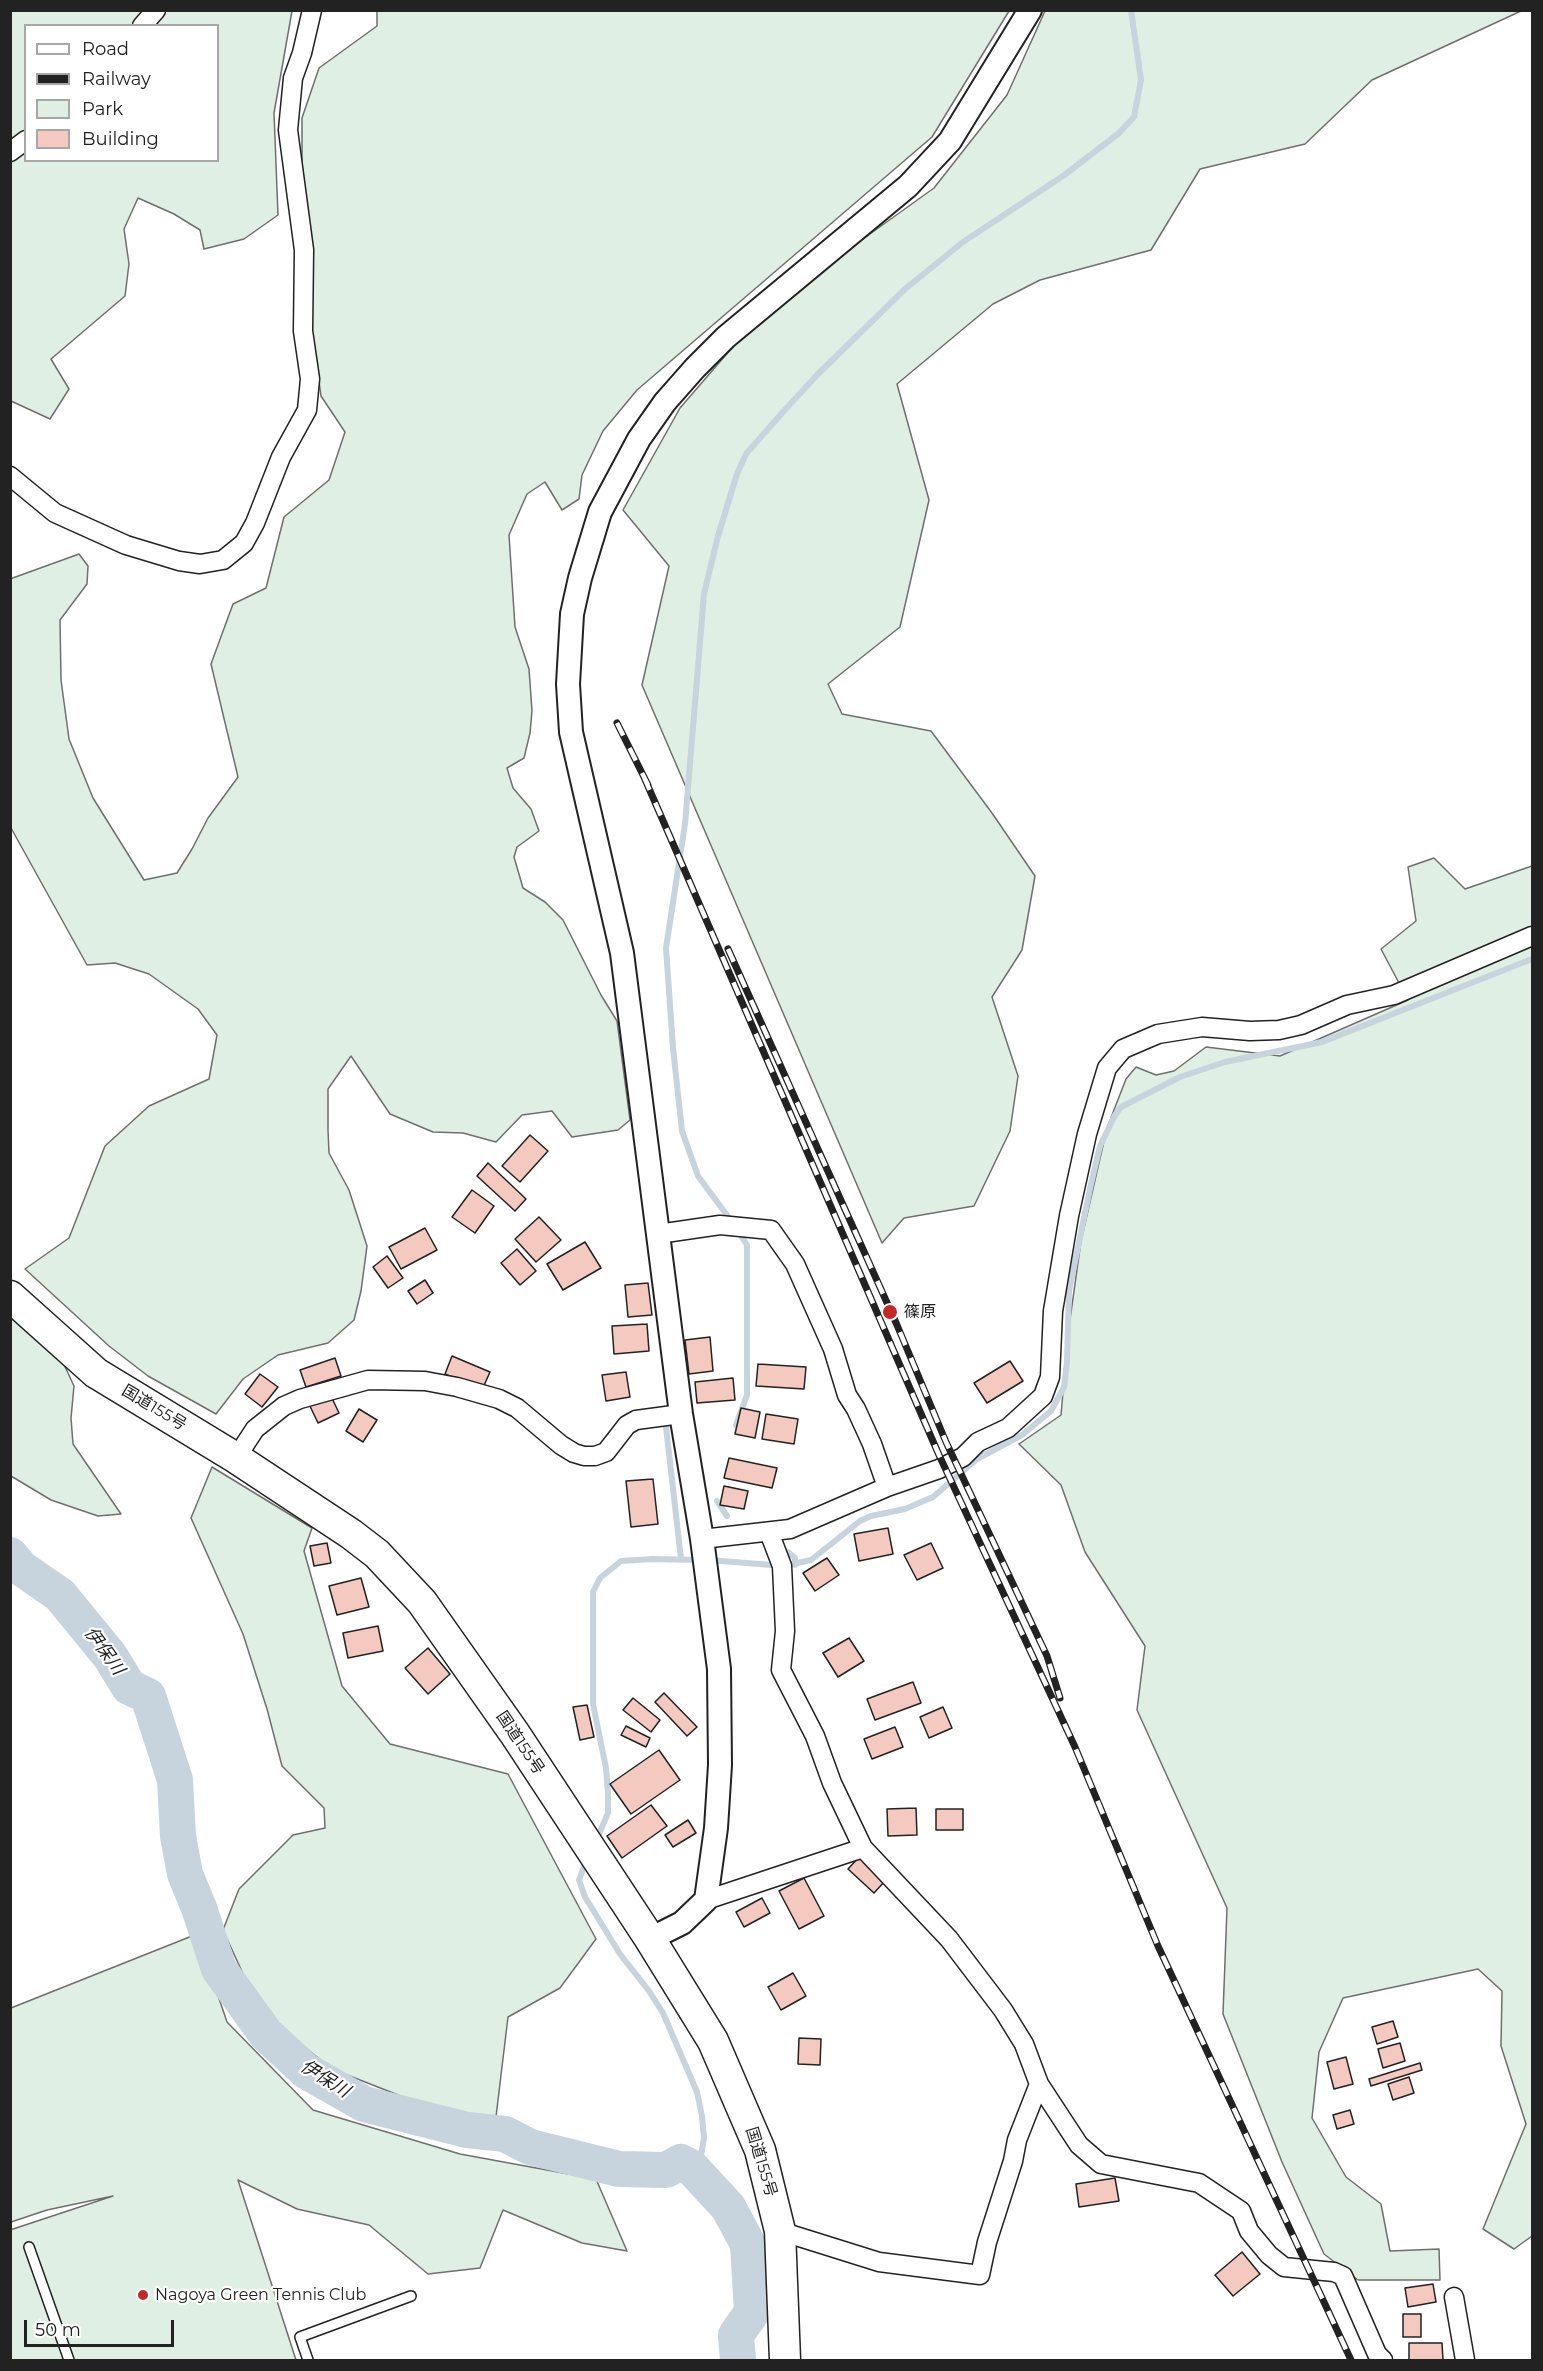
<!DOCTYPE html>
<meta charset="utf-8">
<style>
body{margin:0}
#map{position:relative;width:1543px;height:2371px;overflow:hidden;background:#fff;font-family:Montserrat,sans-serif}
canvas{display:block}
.frame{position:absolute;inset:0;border:12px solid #222;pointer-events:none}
.legend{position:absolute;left:24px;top:24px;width:195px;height:138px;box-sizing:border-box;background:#fff;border:2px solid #a7a7a7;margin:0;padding:8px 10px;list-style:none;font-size:18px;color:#222}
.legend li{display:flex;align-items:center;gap:12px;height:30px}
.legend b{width:30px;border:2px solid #a7a7a7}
.scale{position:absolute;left:24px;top:2320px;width:150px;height:27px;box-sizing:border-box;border:3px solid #222;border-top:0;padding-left:8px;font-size:18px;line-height:21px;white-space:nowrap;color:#222;-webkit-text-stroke:4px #fff;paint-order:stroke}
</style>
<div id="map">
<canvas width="1543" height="2371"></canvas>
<div class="frame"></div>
<ul class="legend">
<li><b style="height:8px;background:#fff"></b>Road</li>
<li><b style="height:8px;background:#222"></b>Railway</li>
<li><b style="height:16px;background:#e0efe3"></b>Park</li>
<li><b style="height:16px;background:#f3c9c0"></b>Building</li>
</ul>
<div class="scale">50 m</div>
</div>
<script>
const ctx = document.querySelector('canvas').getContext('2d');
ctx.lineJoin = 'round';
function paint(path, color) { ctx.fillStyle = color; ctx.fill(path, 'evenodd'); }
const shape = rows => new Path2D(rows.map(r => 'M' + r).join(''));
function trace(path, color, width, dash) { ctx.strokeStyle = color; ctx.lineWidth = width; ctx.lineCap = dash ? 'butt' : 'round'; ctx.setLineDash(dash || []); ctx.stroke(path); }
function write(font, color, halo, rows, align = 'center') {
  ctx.font = font + ' Montserrat,"Noto Sans JP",sans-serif'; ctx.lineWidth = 4.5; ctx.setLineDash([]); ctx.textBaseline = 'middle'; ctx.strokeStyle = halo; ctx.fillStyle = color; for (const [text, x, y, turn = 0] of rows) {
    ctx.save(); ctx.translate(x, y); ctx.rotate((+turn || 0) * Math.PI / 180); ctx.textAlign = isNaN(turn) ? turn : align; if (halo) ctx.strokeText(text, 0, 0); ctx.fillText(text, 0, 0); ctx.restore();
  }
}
const green = shape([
 [11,11,292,11,274,113,278,215,244,239,204,249,200,230,174,214,138,198,124,229,129,264,125,296,51,359,69,389,50,419,11,401,11,11],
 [26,26,218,26,218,160,26,160,26,26],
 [377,11,1009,11,932,137,637,390,603,431,582,475,579,499,562,510,545,482,527,494,509,535,515,627,529,669,532,711,530,733,524,758,507,768,513,788,531,809,539,831,517,847,514,857,523,888,545,902,563,920,601,995,617,1021,630,1120,618,1130,572,1137,552,1111,522,1115,496,1142,463,1133,433,1132,390,1114,351,1056,328,1089,328,1130,329,1153,349,1190,367,1246,361,1291,354,1320,328,1343,278,1355,243,1379,216,1414,148,1376,109,1346,25,1269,69,1238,105,1146,149,1106,209,1079,217,1035,198,1009,149,974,115,963,87,965,11,828,10,579,79,554,88,566,87,584,60,620,61,680,69,739,93,798,144,880,177,873,192,849,208,818,238,777,211,664,233,604,266,588,284,517,329,480,345,432,321,396,309,309,308,211,302,168,302,118,319,68,377,26,377,11],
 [1045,11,1521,11,1372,80,1305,144,1200,169,1151,250,1040,280,993,304,897,384,929,500,900,627,828,684,842,714,931,731,992,813,1035,876,1022,950,992,997,1018,1076,1010,1131,974,1206,904,1218,882,1243,642,685,669,566,623,510,680,408,737,342,856,244,934,188,1007,95,1045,11],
 [1434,858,1465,889,1532,866,1532,2236,1514,2249,1483,2229,1526,2124,1501,2046,1502,1991,1478,1969,1343,1998,1319,2052,1312,2118,1346,2177,1381,2204,1390,2251,1439,2249,1440,2280,1358,2280,1324,2254,1282,2162,1223,2014,1227,1908,1137,1710,1145,1646,1085,1552,1061,1485,1019,1444,1061,1415,1068,1334,1081,1241,1107,1128,1126,1079,1136,1067,1156,1075,1174,1071,1206,1047,1280,1056,1408,1000,1381,949,1416,921,1408,867,1434,858],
 [11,1314,61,1358,74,1386,71,1418,73,1444,121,1514,98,1516,51,1500,11,1476,11,1314],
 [212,1467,312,1528,304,1551,342,1686,390,1744,508,1774,596,1939,560,1988,508,2017,495,2125,416,2102,332,2069,260,2011,223,1930,239,1889,293,1835,325,1828,324,1808,282,1766,267,1709,243,1634,191,1518,212,1467],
 [197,1934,227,2022,313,2110,460,2154,596,2179,627,2251,582,2243,503,2210,480,2268,428,2274,369,2225,297,2209,238,2180,296,2360,11,2360,10,2230,113,2196,47,2210,11,2222,11,2008,197,1934]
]);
paint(green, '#e0efe3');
trace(green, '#6f6f6f', 1.5);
trace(shape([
 [732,1222,698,1176,682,1131,673,1048,666,948,685,824,704,594,718,536,737,474,746,454,782,413,817,375,905,289,963,242,1063,176,1118,134,1134,117,1141,80,1131,10],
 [665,1418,681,1559],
 [736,1425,747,1395,747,1245,738,1231],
 [717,1501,727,1516],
 [788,1552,795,1558,795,1565],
 [709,1560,784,1566,811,1560,860,1521,871,1516,905,1509,933,1497,977,1459,1022,1435,1051,1411,1064,1387,1067,1362,1069,1291,1091,1184,1100,1146,1115,1115,1121,1107,1180,1077,1225,1062,1322,1042,1532,959],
 [596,1841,608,1813,608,1793,606,1768,593,1704,593,1592,600,1578,621,1561,652,1559,699,1560],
 [587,1858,579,1880,585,1897,620,1954,649,1991,663,2013,697,2092,702,2116,704,2138,698,2173]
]), '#c7d3dd', 6);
trace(shape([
 [10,1555,21,1568,60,1595,110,1656,129,1687,148,1696,175,1780,178,1836,185,1874,199,1908,219,1969,266,2034,306,2071,364,2104,467,2130,505,2134,530,2147,619,2169,666,2170,681,2162,691,2167,728,2207,748,2244,752,2312,736,2335,738,2360]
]), '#c7d3dd', 36);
const building = shape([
 [530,1135,548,1151,520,1182,502,1166,530,1135],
 [488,1163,526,1199,515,1211,477,1176,488,1163],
 [472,1190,494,1206,475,1233,452,1217,472,1190],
 [539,1217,561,1240,536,1262,515,1239,539,1217],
 [425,1228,437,1250,401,1269,389,1247,425,1228],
 [585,1242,601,1268,563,1290,547,1264,585,1242],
 [517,1249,536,1271,520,1285,501,1263,517,1249],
 [387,1256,403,1278,388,1288,373,1267,387,1256],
 [425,1280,433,1293,417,1304,408,1291,425,1280],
 [648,1283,652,1315,628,1317,625,1285,648,1283],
 [647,1324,649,1351,614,1354,612,1326,647,1324],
 [710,1337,713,1371,689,1374,685,1340,710,1337],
 [452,1356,490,1372,482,1390,445,1374,452,1356],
 [335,1358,341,1376,306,1387,300,1370,335,1358],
 [1010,1361,1023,1381,987,1403,974,1383,1010,1361],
 [758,1364,806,1367,804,1389,756,1386,758,1364],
 [626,1372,630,1397,606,1401,602,1375,626,1372],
 [260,1374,278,1387,262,1407,245,1394,260,1374],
 [733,1378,735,1400,697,1403,695,1382,733,1378],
 [330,1394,339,1413,318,1423,309,1404,330,1394],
 [741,1408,760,1412,755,1438,735,1434,741,1408],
 [359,1409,377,1420,363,1442,346,1431,359,1409],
 [766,1414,798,1419,794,1444,762,1439,766,1414],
 [729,1458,777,1468,772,1488,724,1478,729,1458],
 [653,1479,658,1524,631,1527,626,1481,653,1479],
 [724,1486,748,1491,744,1509,720,1505,724,1486],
 [888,1528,893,1554,859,1561,854,1534,888,1528],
 [327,1543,331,1563,314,1566,310,1546,327,1543],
 [931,1543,943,1568,917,1580,904,1555,931,1543],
 [827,1558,839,1575,815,1591,803,1573,827,1558],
 [361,1578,369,1607,337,1615,329,1586,361,1578],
 [378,1626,383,1651,348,1658,343,1633,378,1626],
 [849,1638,864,1661,838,1677,823,1653,849,1638],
 [428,1648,450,1674,428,1694,405,1668,428,1648],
 [913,1682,921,1703,875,1720,867,1699,913,1682],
 [664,1693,697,1727,687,1736,655,1702,664,1693],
 [633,1698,660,1720,651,1732,623,1710,633,1698],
 [587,1705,594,1737,580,1740,573,1707,587,1705],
 [943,1707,952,1728,929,1738,920,1717,943,1707],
 [626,1726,650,1738,646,1747,621,1735,626,1726],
 [895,1727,903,1747,872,1759,864,1739,895,1727],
 [659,1750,680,1780,631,1814,610,1784,659,1750],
 [651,1805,667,1826,622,1858,607,1836,651,1805],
 [916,1808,917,1835,888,1836,887,1809,916,1808],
 [936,1809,963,1809,963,1830,936,1830,936,1809],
 [688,1820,696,1833,673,1847,665,1835,688,1820],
 [860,1856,886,1880,874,1893,848,1869,860,1856],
 [804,1878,824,1916,799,1929,779,1891,804,1878],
 [762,1898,770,1913,744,1927,736,1912,762,1898],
 [793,1973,806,1996,781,2010,768,1987,793,1973],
 [1393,2021,1398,2037,1377,2044,1372,2027,1393,2021],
 [799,2038,821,2039,820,2065,798,2064,799,2038],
 [1400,2043,1405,2061,1383,2068,1378,2049,1400,2043],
 [1346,2057,1353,2084,1334,2089,1327,2062,1346,2057],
 [1420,2063,1422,2070,1371,2086,1369,2079,1420,2063],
 [1409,2077,1414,2093,1393,2100,1388,2084,1409,2077],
 [1350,2110,1354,2124,1337,2129,1333,2115,1350,2110],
 [1115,2178,1119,2201,1079,2207,1076,2184,1115,2178],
 [1242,2252,1260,2274,1233,2296,1215,2275,1242,2252],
 [1433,2284,1436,2302,1408,2307,1405,2288,1433,2284],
 [1403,2314,1421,2314,1421,2337,1403,2337,1403,2314],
 [1409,2343,1442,2343,1443,2360,1409,2360,1409,2343]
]);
paint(building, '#f3c9c0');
trace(building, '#222', 1.5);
const service = shape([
 [29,2247,69,2360],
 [308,2360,300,2337,411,2296]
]);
const minor = shape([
 [142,26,156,10],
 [10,152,26,140],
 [10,476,55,513,126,545,179,561,200,564,223,560,244,543,255,523,281,457,307,410,310,379,303,331,304,250,288,130,293,78,302,53,312,10],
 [658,1234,720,1225,771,1230,795,1264,833,1349,847,1395,856,1409,872,1444,887,1487],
 [236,1458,255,1429,284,1406,300,1399,368,1380,425,1381,457,1387,499,1399,517,1408,561,1445,574,1453,584,1456,595,1456,606,1452,627,1425,636,1420,681,1414],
 [769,1532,782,1566,785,1631,781,1670,815,1736,832,1783,863,1848,949,1939,1003,2010,1024,2044,1039,2084,1079,2145,1101,2164,1199,2183,1241,2211,1249,2231,1269,2255,1284,2267,1334,2272,1343,2276,1377,2354,1383,2360],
 [702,1539,790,1529,887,1487,939,1469,963,1457,978,1442,1008,1428,1043,1396,1050,1377,1053,1311,1069,1216,1087,1134,1107,1068,1123,1049,1158,1034,1202,1027,1250,1031,1279,1030,1301,1025,1347,1005,1394,995,1532,936],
 [706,1900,863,1848],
 [780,2231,879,2262,980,2275,987,2242,1013,2161,1017,2140,1039,2084],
 [1454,2297,1465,2360]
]);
const tertiary = shape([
 [650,1939,682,1923,706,1900,716,1828,720,1765,719,1669,702,1539,681,1414,622,953,571,732,568,684,572,614,580,578,600,512,639,439,665,402,695,368,726,337,908,186,950,141,1030,10]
]);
const trunk = shape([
 [10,1296,96,1373,236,1458,351,1534,377,1554,422,1602,515,1734,650,1939,713,2041,760,2150,780,2231,785,2360]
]);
trace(service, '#222', 12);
trace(minor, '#222', 21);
trace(tertiary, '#222', 26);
trace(trunk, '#222', 33);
trace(service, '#fff', 9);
trace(minor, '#fff', 18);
trace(tertiary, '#fff', 22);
trace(trunk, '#fff', 30);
const rail = shape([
 [617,723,648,785],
 [644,777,939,1455,1075,1747,1158,1946,1351,2360],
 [728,949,897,1325,946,1442,1047,1656,1060,1698]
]);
trace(rail, '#222', 7);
trace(rail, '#fff', 4.5, [14]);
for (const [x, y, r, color] of [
 [890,1312,8,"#c62828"],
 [143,2295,6,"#c62828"]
]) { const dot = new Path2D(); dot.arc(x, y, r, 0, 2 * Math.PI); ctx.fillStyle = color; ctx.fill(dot); trace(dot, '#fff', 2); }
write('16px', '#222', '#fff', [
 ["篠原",904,1312],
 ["Nagoya Green Tennis Club",155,2295]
], 'left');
write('16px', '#222', '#fff', [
 ["国道155号",154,1408,31],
 ["国道155号",520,1743,56],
 ["国道155号",761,2162,73]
]);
write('italic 18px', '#222', '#fff', [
 ["伊保川",104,1651,54],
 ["伊保川",325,2079,32]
]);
</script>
